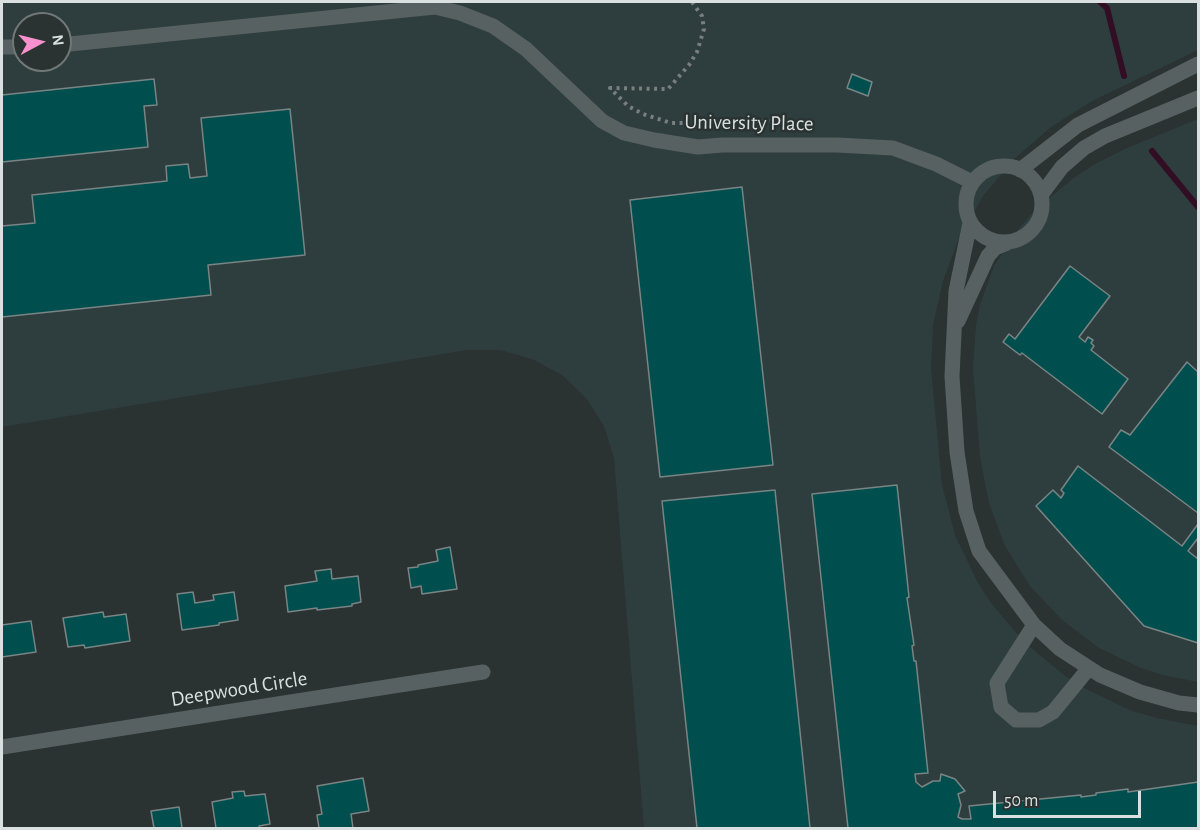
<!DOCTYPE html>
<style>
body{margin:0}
#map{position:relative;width:1200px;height:830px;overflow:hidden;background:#2a3232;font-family:"Alegreya Sans",sans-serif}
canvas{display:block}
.frame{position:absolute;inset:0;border:3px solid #dadfdf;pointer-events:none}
.north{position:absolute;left:12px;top:12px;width:60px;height:60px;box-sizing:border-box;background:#2a3232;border:2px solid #707777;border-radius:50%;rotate:83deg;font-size:16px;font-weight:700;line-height:24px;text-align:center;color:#dadfdf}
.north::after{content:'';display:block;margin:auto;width:21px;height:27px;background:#f790cd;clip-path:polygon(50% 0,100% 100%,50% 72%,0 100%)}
.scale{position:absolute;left:993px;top:791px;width:148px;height:27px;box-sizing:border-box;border:3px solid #dadfdf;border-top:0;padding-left:8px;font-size:18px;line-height:21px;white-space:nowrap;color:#dadfdf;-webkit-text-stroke:4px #2a3232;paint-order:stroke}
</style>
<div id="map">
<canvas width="1200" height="830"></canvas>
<div class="frame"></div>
<div class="north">N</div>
<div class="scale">50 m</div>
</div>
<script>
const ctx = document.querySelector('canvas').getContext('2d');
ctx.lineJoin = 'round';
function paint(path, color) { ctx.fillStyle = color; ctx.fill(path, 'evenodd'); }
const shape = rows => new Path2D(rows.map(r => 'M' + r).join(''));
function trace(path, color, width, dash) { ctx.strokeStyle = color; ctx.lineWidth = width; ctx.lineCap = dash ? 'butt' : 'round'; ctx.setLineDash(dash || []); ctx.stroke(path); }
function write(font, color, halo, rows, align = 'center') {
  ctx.font = font + ' "Alegreya Sans",sans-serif'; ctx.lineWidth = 5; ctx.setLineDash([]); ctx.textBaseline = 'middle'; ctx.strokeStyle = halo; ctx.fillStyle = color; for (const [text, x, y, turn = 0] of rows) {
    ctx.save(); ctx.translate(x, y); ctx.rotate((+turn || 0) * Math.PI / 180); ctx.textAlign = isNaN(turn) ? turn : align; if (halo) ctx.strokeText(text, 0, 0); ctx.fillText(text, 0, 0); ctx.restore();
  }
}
paint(shape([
 [2,2,1198,2,1198,50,1092,101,1051,127,1014,159,983,196,959,238,943,281,933,325,931,369,942,485,955,535,977,581,991,603,1024,642,1064,675,1086,689,1132,711,1157,718,1198,726,1198,828,644,828,614,458,604,426,586,398,562,375,532,359,500,350,467,350,2,427],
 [24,24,60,24,60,60,24,60],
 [1198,119,1198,682,1163,675,1141,668,1099,648,1062,620,1030,586,1005,546,989,503,980,457,973,368,976,325,980,305,994,266,1021,226,1037,208,1075,177,1095,164,1127,148]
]), '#2e3e3e');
trace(shape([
 [1100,2,1107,8,1124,76],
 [1152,151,1198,207]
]), '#320e25', 6);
const building = shape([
 [852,74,872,82,868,96,847,88,852,74],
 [154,79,157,105,144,106,148,147,2,162,2,95,154,79],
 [290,109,305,255,208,265,211,295,2,317,2,226,35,223,32,195,167,181,166,166,188,164,190,178,207,176,201,118,290,109],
 [742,187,773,465,660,477,630,200,742,187],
 [1070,266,1110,296,1079,337,1085,342,1088,337,1093,340,1091,343,1094,346,1091,350,1128,379,1102,414,1022,353,1020,355,1003,342,1009,334,1015,339,1070,266],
 [1187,362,1198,372,1198,513,1109,447,1121,430,1130,435,1187,362],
 [1078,466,1182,546,1198,524,1198,538,1188,551,1198,559,1198,643,1144,626,1036,506,1053,490,1061,498,1064,493,1061,490,1078,466],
 [897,485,909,597,907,598,914,645,912,646,914,661,916,661,928,773,915,774,916,782,922,787,933,781,940,781,941,774,955,779,965,791,958,794,961,805,958,817,962,819,971,819,969,806,1081,795,1081,797,1096,795,1096,793,1128,789,1128,792,1198,782,1198,828,848,828,812,494,897,485],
 [775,490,810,828,697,828,662,501,775,490],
 [450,547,457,589,422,594,421,586,411,588,408,568,418,567,418,565,438,561,436,550,450,547],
 [331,569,332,579,358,576,361,602,352,604,352,606,317,610,317,608,288,612,285,586,317,581,315,571,331,569],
 [193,592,195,603,214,600,213,595,234,592,238,620,219,623,219,625,182,630,177,594,193,592],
 [103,612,104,617,126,614,130,641,85,648,84,645,68,647,63,618,103,612],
 [31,621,36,652,2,657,2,625,31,621],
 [363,778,369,811,351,814,353,828,319,828,317,815,322,814,317,786,363,778],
 [244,791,245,796,265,794,270,824,259,826,259,828,216,828,212,802,233,798,232,792,244,791],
 [179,807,182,828,154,828,151,811,179,807]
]);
paint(building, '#004f4e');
trace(building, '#7a8484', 1.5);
trace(shape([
 [692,2,702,16,704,29,697,52,689,65,668,89,610,88,628,106,643,114,671,123,739,123,778,120,785,122,784,129]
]), '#797f7f', 4, [3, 4.5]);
trace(shape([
 [60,45,435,7,460,13,493,26,526,49,602,121,624,133,654,140,698,147,722,145,837,145,893,148,936,164,972,182],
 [2,47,24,47],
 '966 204a38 38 0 1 1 76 0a38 38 0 1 1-76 0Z',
 [1020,170,1078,125,1198,64],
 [1041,195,1062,167,1084,148,1105,136,1198,98],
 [970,223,956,291,952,376,957,452,966,511,979,551,1034,625,1060,649,1100,675,1140,692,1179,703,1198,705],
 [958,321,988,256,995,248,1007,243],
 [1034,625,997,683,1001,707,1016,720,1039,720,1053,712,1089,668],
 [2,747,483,672]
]), '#586161', 15);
write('21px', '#dadfdf', '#2a3232', [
 ["University Place",749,123,1],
 ["Deepwood Circle",239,689,-9]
]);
</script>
